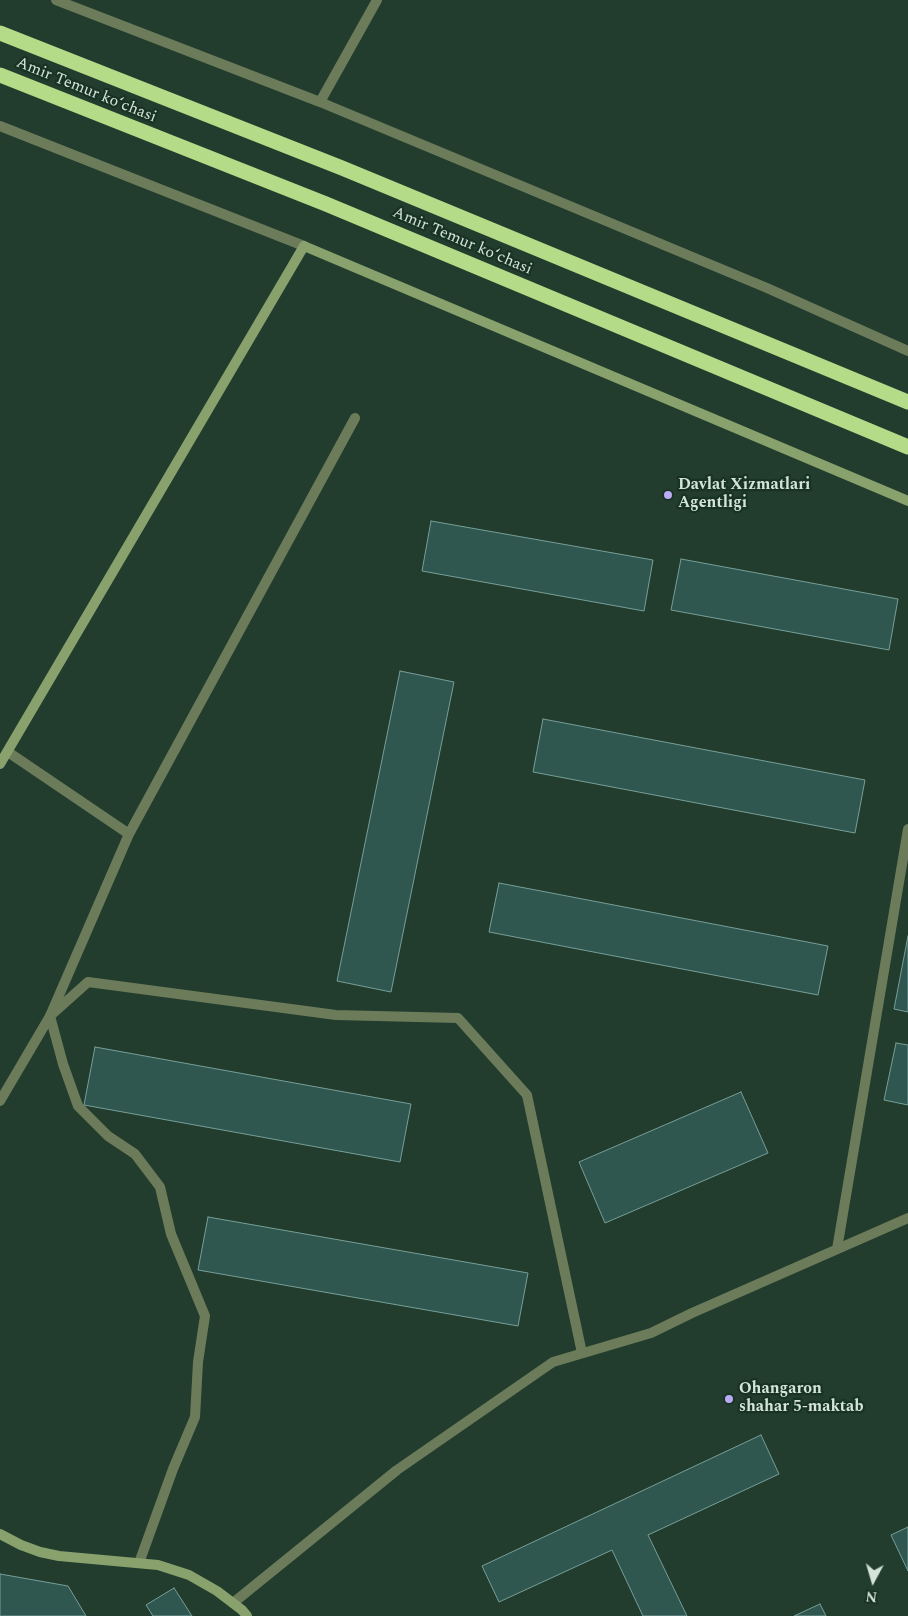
<!DOCTYPE html>
<meta charset="utf-8">
<style>
body{margin:0}
#map{position:relative;width:908px;height:1616px;overflow:hidden;background:#223d2d;font-family:Spectral,serif}
canvas{display:block}
.north{position:absolute;left:848px;top:1556px;width:50px;height:50px;-webkit-text-stroke:4px #183323;paint-order:stroke;rotate:186deg;font-size:14px;font-weight:700;line-height:20px;text-align:center;color:#d4e4d9}
.north::after{content:'';display:block;margin:auto;width:18px;height:22px;background:#d4e4d9;clip-path:polygon(50% 0,100% 100%,50% 72%,0 100%)}
</style>
<div id="map">
<canvas width="908" height="1616"></canvas>
<div class="north">N</div>
</div>
<script>
const ctx = document.querySelector('canvas').getContext('2d');
ctx.lineJoin = 'round';
function paint(path, color) { ctx.fillStyle = color; ctx.fill(path, 'evenodd'); }
const shape = rows => new Path2D(rows.map(r => 'M' + r).join(''));
function trace(path, color, width, dash) { ctx.strokeStyle = color; ctx.lineWidth = width; ctx.lineCap = dash ? 'butt' : 'round'; ctx.setLineDash(dash || []); ctx.stroke(path); }
function write(font, color, halo, rows, align = 'center') {
  ctx.font = font + ' Spectral,serif'; ctx.lineWidth = 4.5; ctx.setLineDash([]); ctx.textBaseline = 'middle'; ctx.strokeStyle = halo; ctx.fillStyle = color; for (const [text, x, y, turn = 0] of rows) {
    ctx.save(); ctx.translate(x, y); ctx.rotate((+turn || 0) * Math.PI / 180); ctx.textAlign = isNaN(turn) ? turn : align; if (halo) ctx.strokeText(text, 0, 0); ctx.fillText(text, 0, 0); ctx.restore();
  }
}
const building = shape([
 [431,521,653,560,644,611,422,571,431,521],
 [681,559,898,599,889,650,671,610,681,559],
 [400,671,454,682,391,992,337,981,400,671],
 [543,719,865,780,855,833,533,772,543,719],
 [499,883,828,946,818,995,489,932,499,883],
 [908,936,908,1012,894,1009,908,936],
 [896,1043,908,1045,908,1105,884,1100,896,1043],
 [95,1047,411,1104,400,1162,84,1105,95,1047],
 [741,1092,768,1153,605,1223,579,1162,741,1092],
 [208,1217,528,1273,518,1326,198,1270,208,1217],
 [761,1435,779,1474,648,1535,687,1616,643,1616,612,1550,499,1602,482,1566,761,1435],
 [908,1527,908,1571,891,1535,908,1527],
 [0,1574,68,1586,86,1616,0,1616,0,1574],
 [174,1588,192,1616,153,1616,146,1605,174,1588],
 [820,1604,826,1616,794,1616,820,1604]
]);
paint(building, '#305650');
trace(building, '#779f98', 1);
trace(shape([
 [837,1249,908,829],
 [139,1563,173,1469,195,1417,198,1362,205,1316,171,1234,160,1187,135,1154,108,1136,78,1106,63,1064,50,1016,88,982,336,1015,458,1018,527,1095,582,1353],
 [233,1603,397,1470,553,1362,651,1333,692,1313,908,1218]
]), '#6c7c5a', 10);
trace(shape([
 [56,0,320,102,767,288,908,351],
 [320,102,377,0],
 [0,126,304,246],
 [8,752,129,834],
 [0,1101,50,1016,129,834,355,418]
]), '#6c7c5a', 10);
trace(shape([
 [0,764,304,246,908,501],
 [0,1534,21,1545,40,1552,59,1556,158,1565,189,1575,217,1591,242,1610,247,1616]
]), '#89a26d', 10);
trace(shape([
 [0,33,342,168,908,402],
 [0,75,326,204,908,447]
]), '#b4db87', 15);
for (const [x, y, r, color] of [
 [668,495,5,"#bbaaf6"],
 [729,1399,5,"#bbaaf6"]
]) { const dot = new Path2D(); dot.arc(x, y, r, 0, 2 * Math.PI); ctx.fillStyle = color; ctx.fill(dot); trace(dot, '#183323', 2); }
write('16px', '#d4e4d9', '#183323', [
 ["Amir Temur koʻchasi",86,91,22],
 ["Amir Temur koʻchasi",462,242,23]
]);
write('bold 16px', '#d4e4d9', '#183323', [
 ["Davlat Xizmatlari",678,486],
 ["Agentligi",678,504],
 ["Ohangaron",739,1390],
 ["shahar 5-maktab",739,1408]
], 'left');
</script>
